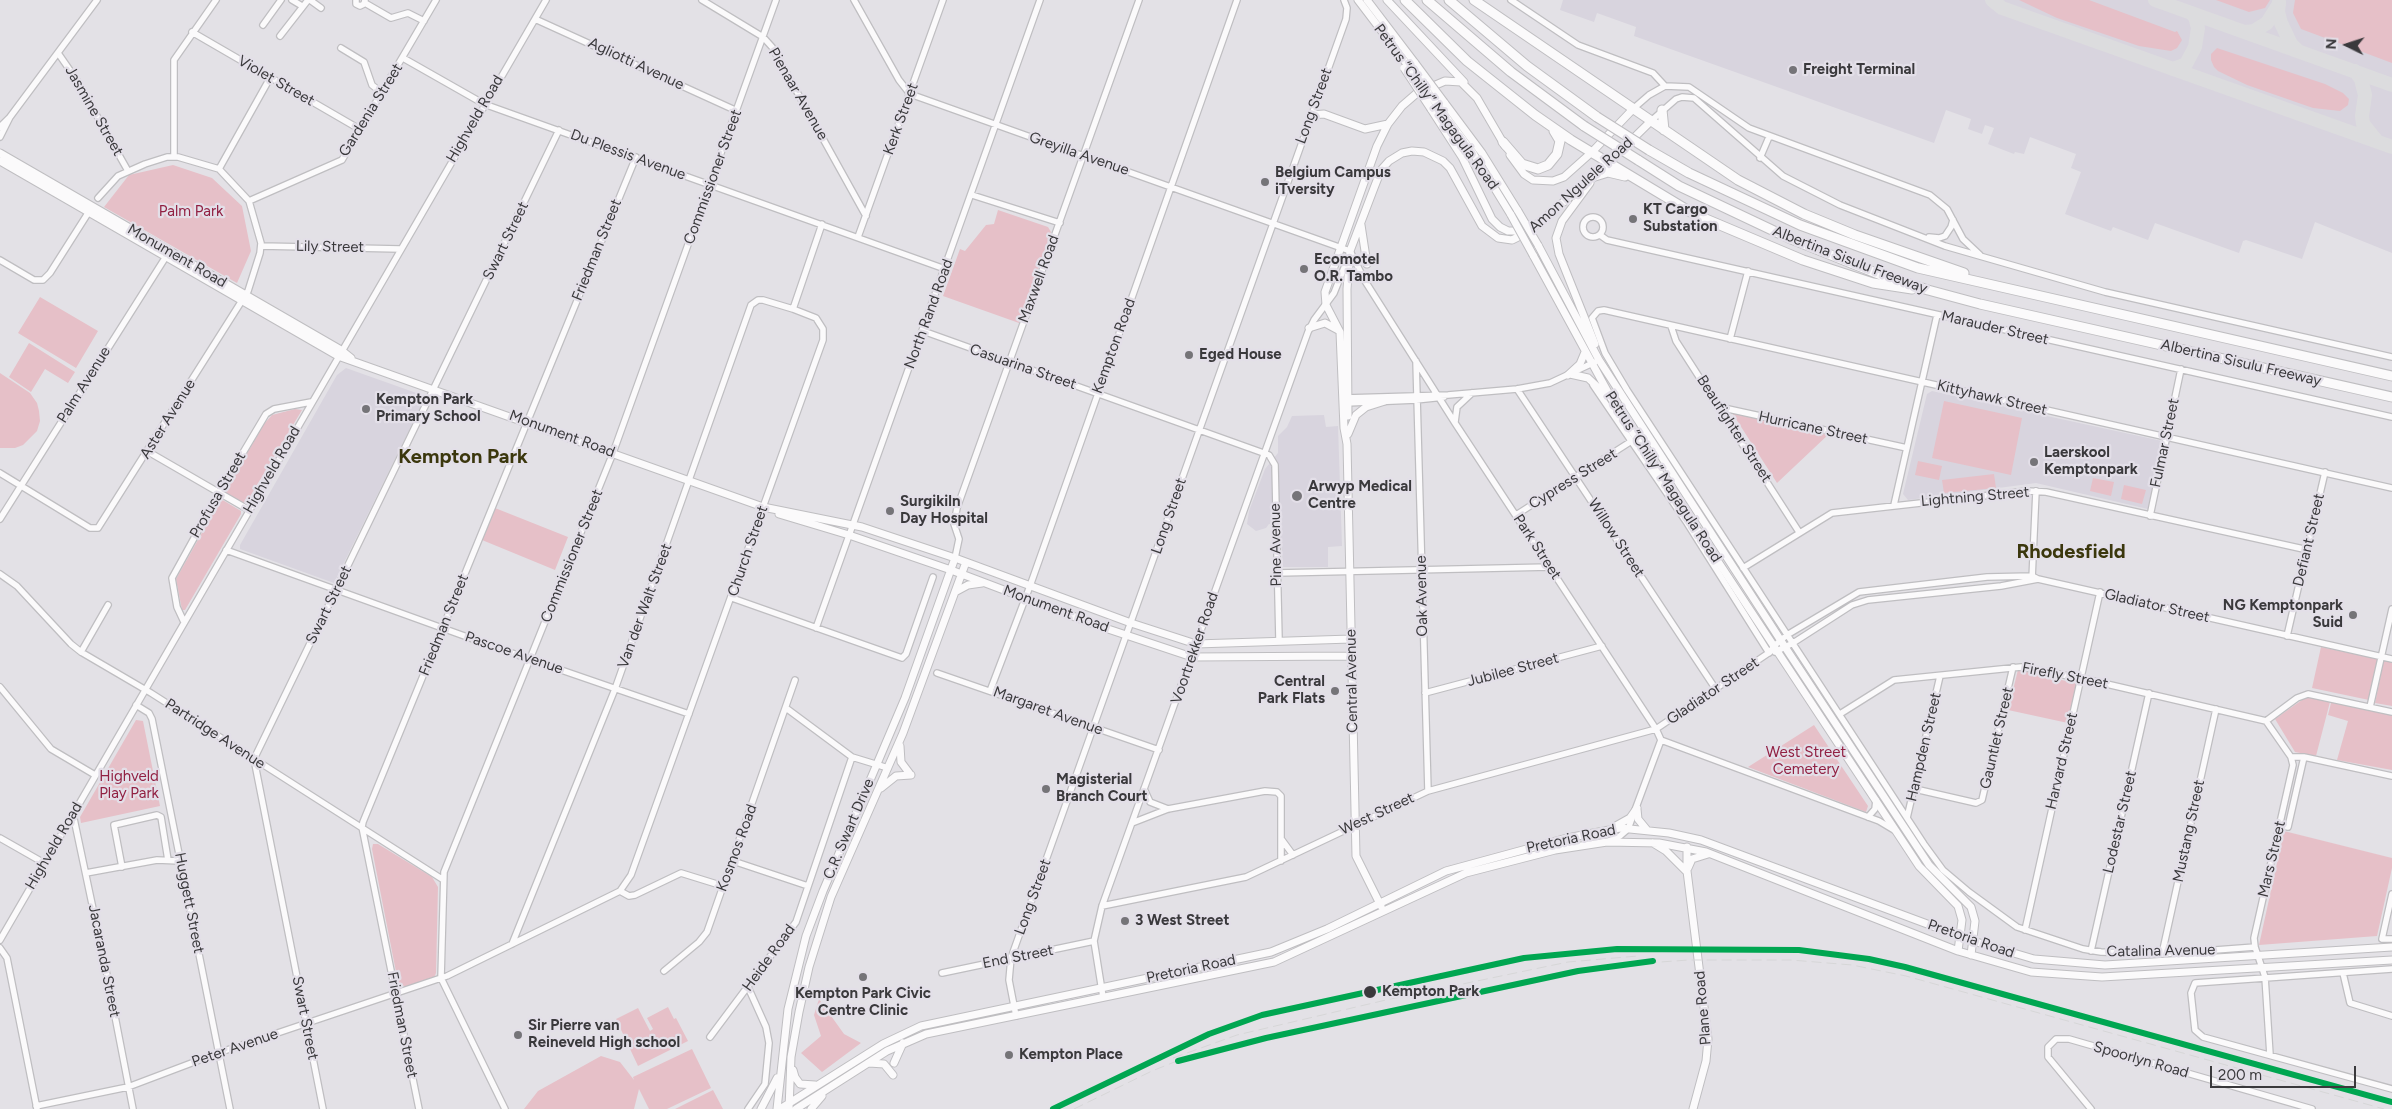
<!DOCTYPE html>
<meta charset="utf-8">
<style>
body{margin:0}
#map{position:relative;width:2392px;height:1109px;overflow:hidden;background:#e3e1e6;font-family:Figtree,sans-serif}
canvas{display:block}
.north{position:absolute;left:2322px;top:20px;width:50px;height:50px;-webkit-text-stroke:4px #e3dfe8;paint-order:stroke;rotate:274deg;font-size:14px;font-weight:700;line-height:20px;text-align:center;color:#3a393c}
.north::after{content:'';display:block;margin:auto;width:18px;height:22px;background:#3a393c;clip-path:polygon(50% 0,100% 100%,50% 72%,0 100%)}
.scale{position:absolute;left:2210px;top:1066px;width:146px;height:22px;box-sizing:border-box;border:2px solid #3a393c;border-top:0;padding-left:6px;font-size:15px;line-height:18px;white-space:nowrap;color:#3a393c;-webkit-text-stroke:4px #e3dfe8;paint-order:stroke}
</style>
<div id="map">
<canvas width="2392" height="1109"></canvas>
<div class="north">N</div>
<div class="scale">200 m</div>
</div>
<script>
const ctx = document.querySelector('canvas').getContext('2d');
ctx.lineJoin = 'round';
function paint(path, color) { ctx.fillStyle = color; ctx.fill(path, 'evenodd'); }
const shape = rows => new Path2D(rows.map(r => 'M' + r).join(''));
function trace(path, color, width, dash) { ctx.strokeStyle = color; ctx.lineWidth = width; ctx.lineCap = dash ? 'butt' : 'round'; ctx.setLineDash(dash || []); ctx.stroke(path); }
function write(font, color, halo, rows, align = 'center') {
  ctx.font = font + ' Figtree,sans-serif'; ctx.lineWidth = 4.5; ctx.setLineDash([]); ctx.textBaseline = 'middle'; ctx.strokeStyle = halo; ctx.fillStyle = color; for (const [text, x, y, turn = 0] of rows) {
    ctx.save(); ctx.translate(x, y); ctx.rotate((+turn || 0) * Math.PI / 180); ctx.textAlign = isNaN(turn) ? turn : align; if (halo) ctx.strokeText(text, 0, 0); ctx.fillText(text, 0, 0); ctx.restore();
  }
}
paint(shape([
 [1563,0,2392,0,2392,253,2315,222,2302,259,2246,240,2243,241,2239,253,2155,223,2148,240,2113,227,2111,231,2065,214,2081,172,2071,168,2076,154,2030,137,2024,154,2015,152,2014,154,1988,144,1994,128,1985,125,1982,134,1968,129,1971,119,1946,110,1934,143,1634,36,1636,27,1597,13,1594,22,1560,10],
 [346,368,422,395,424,400,334,583,240,549,240,545,337,375],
 [1932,391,2162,441,2148,509,2036,483,1908,500,1903,494,1927,394],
 [1324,415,1326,427,1338,426,1342,546,1328,547,1328,567,1283,567,1280,525,1269,524,1266,528,1256,531,1247,524,1249,511,1265,469,1278,453,1278,436,1287,427,1292,416]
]), '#d8d4de');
paint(shape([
 [2019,0,2089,0,2175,32,2177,31,2182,40,2177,48,2171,51,2139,46,2057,18],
 [2216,0,2270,0,2265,8,2249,12],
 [2295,0,2392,0,2392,63,2301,29,2293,13],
 [2217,48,2325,84,2343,93,2349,99,2348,105,2340,111,2313,108,2247,85,2218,71,2214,67,2211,60,2211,54],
 [173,165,212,178,242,206,251,251,237,283,104,207,129,175],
 [998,210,1048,227,1051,232,1019,323,943,296,960,249,965,251,986,225,994,224],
 [40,297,98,331,76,368,18,333],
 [29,343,75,372,68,383,45,369,31,392,9,377],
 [0,373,30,393,37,403,39,411,40,421,37,431,23,445,15,448,0,448],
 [1944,401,2022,418,2011,475,1932,458],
 [1729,408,1830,433,1777,483],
 [295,409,302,410,245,505,224,493,264,424,272,415],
 [1918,461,1942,466,1939,480,1915,475],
 [1994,474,1996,488,1944,493,1942,480],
 [2093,478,2114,482,2111,496,2090,491],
 [2124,485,2146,490,2142,504,2121,499],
 [221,499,241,511,241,514,185,610,182,610,176,579],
 [495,508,568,537,555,570,482,540],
 [2321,647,2378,659,2369,700,2312,688],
 [2384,659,2392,661,2392,706,2375,703],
 [2018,670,2075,683,2077,685,2068,723,2008,710],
 [2309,695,2331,698,2316,756,2295,752,2275,719],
 [2332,699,2392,713,2392,770,2337,760,2348,721,2328,715],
 [136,720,143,721,160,806,81,823,80,817],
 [1814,725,1868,806,1866,812,1748,767],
 [2284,831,2392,858,2392,868,2377,936,2259,945],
 [373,844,378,844,432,877,438,887,436,973,434,978,407,988,398,982,372,849],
 [819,999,844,1034,861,1043,822,1072,801,1053,821,1036,814,1015],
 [668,1007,674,1019,676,1018,688,1041,638,1066,616,1019,638,1008,650,1031,653,1029,647,1018],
 [692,1049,711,1088,667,1109,649,1109,639,1089,634,1109,524,1109,538,1091,601,1056,620,1062,634,1080,633,1077],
 [713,1090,723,1109,675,1109]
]), '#e6c0c8');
trace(shape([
 [1992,0,2002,8,2392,147],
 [2155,0,2392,85],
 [2279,2,2278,12,2281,23,2291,44,2298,51],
 [2245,32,2254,31,2267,23,2279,4],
 [2173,69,2186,64,2195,47,2198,28,2195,17,2191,13],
 [2355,71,2361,79,2365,95,2362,116,2363,124,2376,140]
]), '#dcdcde', 14);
const minor = shape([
 [292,0,302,6],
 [310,0,321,8],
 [356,0,356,4,360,6,364,4,365,0],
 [702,0,763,37,772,47,866,216],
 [854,0,899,80,910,94,1350,251],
 [1511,0,1578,45,1653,73,1665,86],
 [365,3,391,18,408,13,424,21],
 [535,19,737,111],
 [263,25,281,0],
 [192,32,361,130],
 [280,36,308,0],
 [341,48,364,62,372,85,382,93],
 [58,53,76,79,128,171],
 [403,58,484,104,945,269],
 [1634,108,1649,95,1665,86,1689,87,1749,128,1930,195,1947,209,1963,239,1980,255],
 [1652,120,1676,99,1682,97,1694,98,1783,176,1840,205,1945,246,2105,292,2392,357],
 [0,127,9,118],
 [0,137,10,117,97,0],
 [174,156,174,60,216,0],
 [1760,158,1769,137],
 [219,169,270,78],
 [972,195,1060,223],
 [249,201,342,160,436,0],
 '1583 227a10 10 0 1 1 20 0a10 10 0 1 1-20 0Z',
 [1600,235,1607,240,2392,417],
 [858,237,943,0],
 [1929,237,1939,238,1945,236,1951,227,1953,220],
 [261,246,400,249],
 [1350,251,1365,281,1455,423,1656,729,1661,740,1628,829,1620,836,1609,841],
 [0,260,34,280,43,280,50,273,90,210],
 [1671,326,1676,341,1799,532],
 [923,331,1269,455,1275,465,1279,640],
 [1730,339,1748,271],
 [1416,361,1428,791],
 [1593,385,1687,523,1769,653],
 [1517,389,1715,688],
 [1345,398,1448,395,1517,389,1550,383,1595,362],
 [1346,403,1416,400,1444,397],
 [1719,407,1907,448],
 [1455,422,1457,407,1472,393],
 [147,451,249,510],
 [0,473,90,528,98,528,248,291,260,253,261,243,249,201,219,169,178,157,167,157,145,164,118,176,98,198],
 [1894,505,1937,315],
 [1516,515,1630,442],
 [2150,516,2181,369],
 [0,519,167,255],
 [226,550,506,651,689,714],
 [955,558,959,539,954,524,957,508,1139,0],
 [1743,568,1832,513,2027,491,2046,492,2308,550],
 [1277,573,1550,567],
 [0,574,17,586,71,644,81,652,151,693,442,879],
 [2032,579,2036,491],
 [732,598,902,658,906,654,933,577],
 [184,622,177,607,172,578,219,493,266,414,274,409,311,402],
 [816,628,1040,0],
 [2287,636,2325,472],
 [81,652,108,605],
 [1775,652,1793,643,1852,605,1868,600,2001,586,2038,579],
 [937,673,1159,750],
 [0,687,51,749,95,775],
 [990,691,1030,586,1237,0],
 [1425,693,1602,646],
 [136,705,149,713,152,719,230,1109],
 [2370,707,2392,609],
 [786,708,852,757,888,768],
 [1840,714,1894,680,2021,667,2085,679,2266,721],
 [1661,740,1879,821,1894,830],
 [2291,757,2304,757,2392,776],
 [1144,789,1150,802,1168,809],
 [1915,789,1976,803,1982,800,2013,667],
 [73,814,107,975,133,1109],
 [1868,817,1875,809,1876,800],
 [1907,818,1940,676],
 [1132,823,1168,809,1265,791,1277,792,1281,796,1281,861],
 [2280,825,2288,827,2304,757],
 [0,838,44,863],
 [1282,840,1293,855],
 [733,861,808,886],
 [122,867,114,825,157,815,161,817,168,860],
 [86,873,157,860,180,861],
 [620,891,629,896,635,895,681,873,723,886],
 [2392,894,2382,939,2392,939],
 [1102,906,1246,877,1428,791,1656,729,1770,652,1774,646,1787,635,1859,592,1987,577,2032,576,2038,579,2392,659],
 [2025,930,2100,592],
 [0,940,546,0],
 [512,944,615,689,751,305,758,300,763,300,793,309],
 [2255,947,2162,954,2101,952,2083,949,2017,927,1969,892,1943,870,1924,844,1627,390,1605,353,1592,318,1598,311,1604,310,2392,488],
 [0,948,7,958,37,1109],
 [2091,951,2149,693],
 [2162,954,2216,709],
 [2392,969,2195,983,2191,993,2195,1030,2203,1037,2392,1089],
 [664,971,699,942,707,932,795,680],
 [942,973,1094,941],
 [2343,973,2350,1003,2392,1016],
 [1103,997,1094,941,1102,906,1308,332,1314,320,1334,293,1348,258],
 [1016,1016,1009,980,1011,958,1346,19,1347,8,1344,0],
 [710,1037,796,922,852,757],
 [2270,1055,2265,977,2255,947,2254,938,2293,765,2291,757,2266,721,2297,698,2308,694,2392,712],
 [36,1106,128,1087,218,1053,447,976,620,891,631,875,823,340,823,329,816,318,793,309,822,224],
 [323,1109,254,759,559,130],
 [419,1109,362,827,363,822,636,157],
 [505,1109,441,978,444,872,613,453,776,0],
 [748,1109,765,1084,769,1043,766,1027,748,987],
 [2091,1109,2048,1057,2048,1047,2056,1039,2069,1039,2312,1109]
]);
const major = shape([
 [1358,0,1409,67],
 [1367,0,1415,63],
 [1387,0,1464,82],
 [1444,102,1482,153,1518,211],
 [1438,106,1473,153,1511,215],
 [1431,109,1462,157,1492,219,1500,227,1508,231,1516,231,1531,225],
 [1311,115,1324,114,1365,129,1388,124],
 [0,153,341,350,351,358],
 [1510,155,1524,174,1533,180,1553,181,1564,177,1592,152,1634,108],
 [0,161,338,356,763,507,862,527,955,558,1131,623,1196,644,1351,639],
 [1590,183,1562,221,1556,238,1559,254,1595,344],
 [1361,225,1367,264],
 [1538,245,1599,360,1785,647,1929,865,1971,907,1975,921,1971,955],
 [1533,255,1616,407,1919,866,1958,906,1962,920,1958,951],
 [1309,328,1325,323,1338,330],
 [1570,374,1588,378,1604,393],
 [1568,375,1580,364,1585,352],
 [1348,416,1347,289,1350,251,1374,188,1381,170,1389,161,1402,153,1412,151,1424,152,1443,161,1450,168,1482,226,1498,238,1512,240,1526,233,1595,176,1652,120],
 [1348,434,1356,415,1366,407,1385,401],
 [779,514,849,535,951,570,1099,626,1192,657,1352,656],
 [955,592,968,585,982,583],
 [900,746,901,762,910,774],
 [881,788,896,776,911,775],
 [1637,809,1638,819,1647,830],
 [1614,827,1630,818,1637,808],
 [1653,843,1666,851,1687,872],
 [1687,847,1687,871,1708,1039,1706,1061,1693,1109],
 [1688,868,1692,859,1708,854],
 [1381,906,1356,856,1347,444,1344,428,1340,332,1326,305,1325,292,1377,146,1388,124,1402,106,1417,93,1445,81,1461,82,1477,98,1505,146],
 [869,1063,884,1064,893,1075],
 [894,1063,903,1043],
 [793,1070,795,1077,800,1084,815,1085],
 [761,1109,777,1078],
 [777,1109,788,1009,806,936,823,891,905,698,955,558],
 [780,1109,883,1044,921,1026,1271,952,1327,929,1446,871,1567,838,1620,828,1669,833,1701,840,1973,941,2034,959,2105,965,2392,947],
 [789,1109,791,1057,799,1012,809,967,831,897,903,733,966,562],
 [796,1109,887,1051,926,1034,1274,962,1466,873,1555,850,1607,842,1659,843,1706,852,1958,951,2031,972,2102,977,2392,960],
 [811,1109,822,1096]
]);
const highway = shape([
 [1405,0,1467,61,1535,115,1571,140,1694,214,1803,260,1873,283,1912,289],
 [1427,0,1511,72,1584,126],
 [1449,0,1527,66,1597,117],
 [1474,0,1738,180,1804,214,1855,235,1964,273],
 [1662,110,1664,130],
 [1503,142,1522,164,1538,169,1548,165,1557,154,1560,141,1554,131],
 [1649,150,1689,173,1800,225,1918,268,2392,376],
 [1638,160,1679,186,1791,239,1881,275,1928,290,1980,304,2392,397],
 [1595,176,1608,172,1625,176]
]);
trace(minor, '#bfbec1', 8);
trace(major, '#bfbec1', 9);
trace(highway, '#bfbec1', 11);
trace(minor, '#fbfafb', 5.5);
trace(major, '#fbfafb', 7);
trace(highway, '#fbfafb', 9);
trace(shape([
 [1206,1052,1603,966,1689,960,1791,960,1852,965,1906,976,2384,1109],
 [1173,1058,1237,1035,1386,1000,1568,962,1638,956],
 [1053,1109,1209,1034,1262,1015,1524,958,1617,949,1799,950,1869,959,1905,967,2392,1102],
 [1074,1109,1152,1071,1182,1059]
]), '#d6d6d7', 1, [10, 5]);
const majorBridge = shape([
 [1415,63,1444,102],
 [1404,68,1431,109],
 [1410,68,1438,106],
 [1518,211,1538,245],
 [1511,215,1533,255]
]);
const highwayBridge = shape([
 [1597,117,1649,150],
 [1584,126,1638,160]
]);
trace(majorBridge, '#bfbec1', 9, []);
trace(highwayBridge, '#bfbec1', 11, []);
trace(majorBridge, '#fbfafb', 7);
trace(highwayBridge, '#fbfafb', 9);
trace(shape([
 [1178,1061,1266,1038,1578,971,1653,961],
 [1053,1109,1209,1034,1262,1015,1524,958,1617,949,1799,950,1869,959,1905,967,2392,1102]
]), '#00a651', 6);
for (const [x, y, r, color] of [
 [1793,70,5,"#757478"],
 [1265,182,5,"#757478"],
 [1633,219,5,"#757478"],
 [1304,269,5,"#757478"],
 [1189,355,5,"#757478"],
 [366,409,5,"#757478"],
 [2034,462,5,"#757478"],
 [1297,496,6,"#757478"],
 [890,511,5,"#757478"],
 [2353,615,5,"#757478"],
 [1335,691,5,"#757478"],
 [1046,789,5,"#757478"],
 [1125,921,5,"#757478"],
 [863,977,5,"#757478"],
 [1370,992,7,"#3a393c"],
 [518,1035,5,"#757478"],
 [1009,1055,5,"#757478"]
]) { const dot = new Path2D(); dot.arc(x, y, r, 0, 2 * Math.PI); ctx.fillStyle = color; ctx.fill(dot); trace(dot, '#e3dfe8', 2); }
write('15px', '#3a393c', '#e3dfe8', [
 ["Agliotti Avenue",636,64,25],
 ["Violet Street",276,81,30],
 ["Pienaar Avenue",798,94,60],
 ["Long Street",1314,106,-70],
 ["Petrus “Chilly” Magagula Road",1436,107,54],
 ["Gardenia Street",371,110,-58],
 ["Jasmine Street",94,111,60],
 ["Highveld Road",475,119,-60],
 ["Kerk Street",901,119,-70],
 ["Greyilla Avenue",1079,154,19],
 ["Du Plessis Avenue",628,155,20],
 ["Commissioner Street",713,177,-70],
 ["Amon Ngulele Road",1581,185,-42],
 ["Swart Street",506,241,-64],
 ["Lily Street",330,247,1],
 ["Friedman Street",597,250,-68],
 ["Monument Road",177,256,30],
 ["Albertina Sisulu Freeway",1850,260,21],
 ["Maxwell Road",1039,279,-70],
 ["North Rand Road",929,314,-70],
 ["Marauder Street",1995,328,13],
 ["Kempton Road",1114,346,-70],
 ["Albertina Sisulu Freeway",2241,363,13],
 ["Casuarina Street",1023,367,19],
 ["Palm Avenue",84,385,-58],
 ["Kittyhawk Street",1992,398,13],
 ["Aster Avenue",168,419,-58],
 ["Hurricane Street",1813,428,12],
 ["Beaufighter Street",1734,429,57],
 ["Monument Road",562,434,20],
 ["Fulmar Street",2165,443,-78],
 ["Highveld Road",272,470,-60],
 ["Petrus “Chilly” Magagula Road",1663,477,57],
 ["Cypress Street",1573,479,-32],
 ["Profusa Street",218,495,-60],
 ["Lightning Street",1975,497,-5],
 ["Long Street",1169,516,-71],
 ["Willow Street",1616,538,57],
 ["Defiant Street",2309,540,-77],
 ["Pine Avenue",1276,545,-91],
 ["Park Street",1537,547,57],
 ["Church Street",748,551,-71],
 ["Commissioner Street",572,556,-68],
 ["Oak Avenue",1422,596,-91],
 ["Swart Street",329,605,-64],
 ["Van der Walt Street",645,606,-70],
 ["Gladiator Street",2157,606,13],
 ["Monument Road",1056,609,20],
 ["Friedman Street",444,625,-68],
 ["Voortrekker Road",1195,648,-71],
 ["Pascoe Avenue",514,653,19],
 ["Jubilee Street",1513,670,-15],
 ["Firefly Street",2065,676,11],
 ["Central Avenue",1352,681,-91],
 ["Gladiator Street",1713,691,-34],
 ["Margaret Avenue",1048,711,20],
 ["Partridge Avenue",215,734,33],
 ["Gauntlet Street",1997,738,-77],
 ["Hampden Street",1924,747,-77],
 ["Harvard Street",2062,761,-77],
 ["West Street",1377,814,-25],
 ["Lodestar Street",2120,822,-77],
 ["C.R. Swart Drive",849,829,-67],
 ["Mustang Street",2189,831,-78],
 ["Pretoria Road",1571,839,-12],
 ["Highveld Road",54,846,-60],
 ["Kosmos Road",737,848,-70],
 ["Mars Street",2272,859,-77],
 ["Long Street",1033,897,-70],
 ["Huggett Street",189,903,79],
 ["Pretoria Road",1971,939,19],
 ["Catalina Avenue",2161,951,-1],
 ["End Street",1018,957,-11],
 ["Heide Road",769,958,-54],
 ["Jacaranda Street",104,961,79],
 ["Pretoria Road",1191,969,-12],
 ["Plane Road",1703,1008,-95],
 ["Swart Street",305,1018,79],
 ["Friedman Street",402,1025,79],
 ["Peter Avenue",235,1048,-19],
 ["Spoorlyn Road",2141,1060,16]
]);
write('bold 15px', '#3a393c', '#e3dfe8', [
 ["Freight Terminal",1803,70],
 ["Belgium Campus",1275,173],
 ["iTversity",1275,190],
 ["KT Cargo",1643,210],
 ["Substation",1643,227],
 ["Ecomotel",1314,260],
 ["O.R. Tambo",1314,277],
 ["Eged House",1199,355],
 ["Kempton Park",376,400],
 ["Primary School",376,417],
 ["Laerskool",2044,453],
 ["Kemptonpark",2044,470],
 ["Arwyp Medical",1308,487],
 ["Centre",1308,504],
 ["Surgikiln",900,502],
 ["Day Hospital",900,519],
 ["NG Kemptonpark",2343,606,"right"],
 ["Suid",2343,623,"right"],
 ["Central",1325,682,"right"],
 ["Park Flats",1325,699,"right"],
 ["Magisterial",1056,780],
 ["Branch Court",1056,797],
 ["3 West Street",1135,921],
 ["Kempton Park Civic",863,994,"center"],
 ["Centre Clinic",863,1011,"center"],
 ["Sir Pierre van",528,1026],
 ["Reineveld High school",528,1043],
 ["Kempton Place",1019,1055]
], 'left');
write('15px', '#912042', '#e3dfe8', [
 ["Palm Park",191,212],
 ["West Street",1806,753],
 ["Cemetery",1806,770],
 ["Highveld",129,777],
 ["Play Park",129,794]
]);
write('bold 15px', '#3a393c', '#e3dfe8', [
 ["Kempton Park",1382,992]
], 'left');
write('bold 20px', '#3b370d', '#e3dfe8', [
 ["Kempton Park",463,457],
 ["Rhodesfield",2071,552]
]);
</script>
